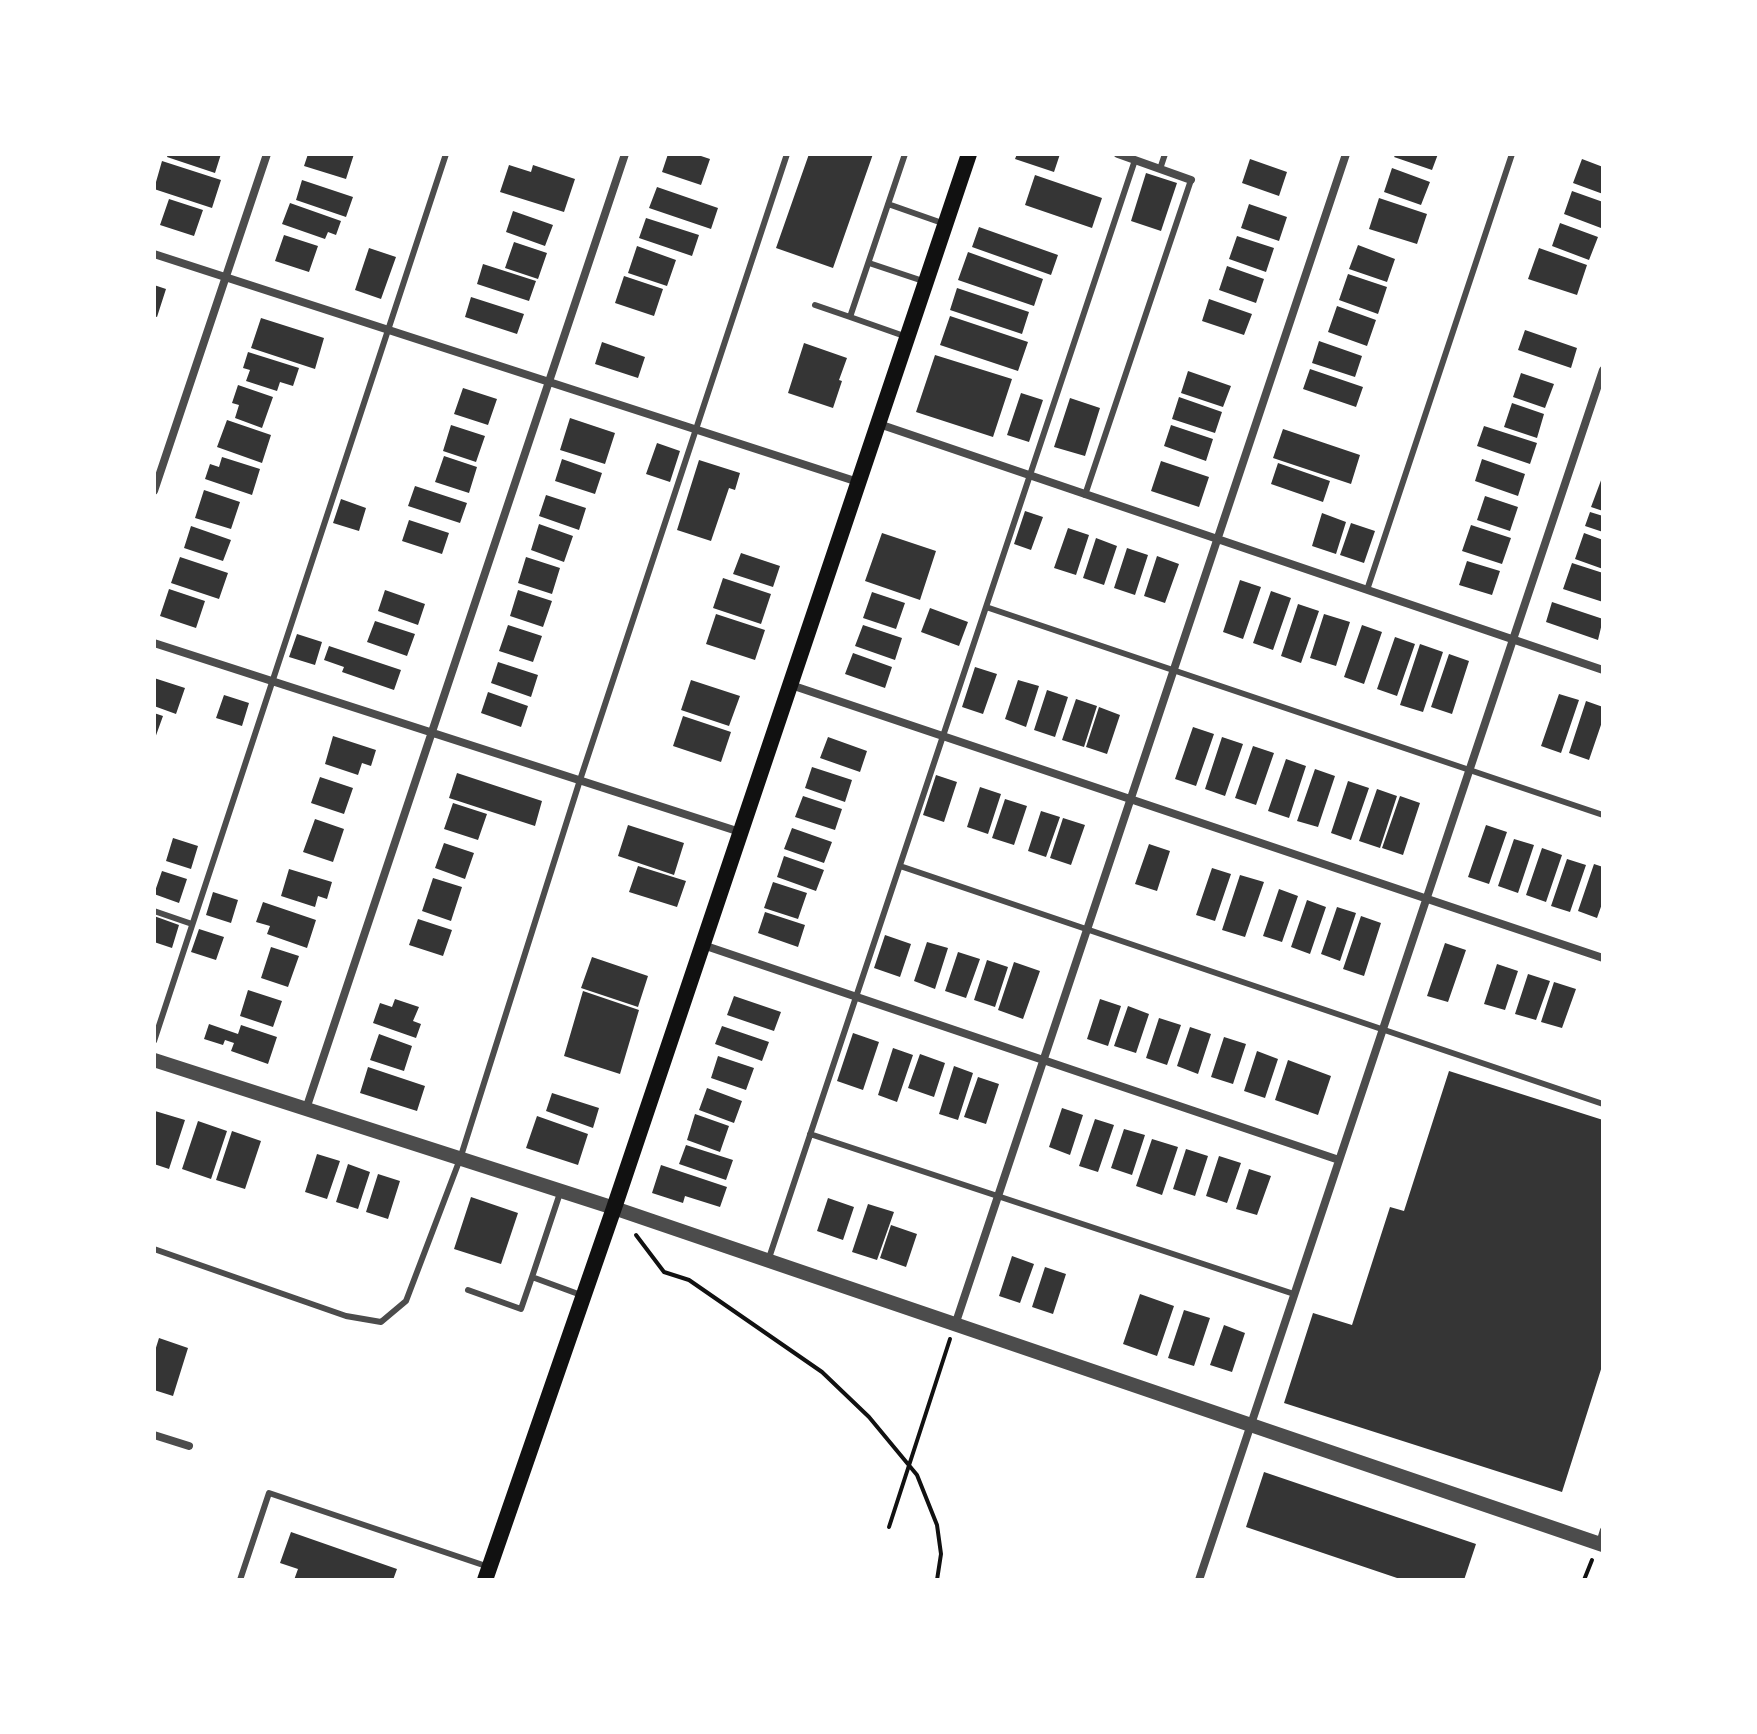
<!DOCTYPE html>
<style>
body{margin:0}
#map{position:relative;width:1757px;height:1734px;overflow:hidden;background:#fff;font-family:Inter,sans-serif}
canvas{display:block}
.frame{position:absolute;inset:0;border:156px solid #fff;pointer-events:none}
</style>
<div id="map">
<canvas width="1757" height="1734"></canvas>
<div class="frame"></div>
</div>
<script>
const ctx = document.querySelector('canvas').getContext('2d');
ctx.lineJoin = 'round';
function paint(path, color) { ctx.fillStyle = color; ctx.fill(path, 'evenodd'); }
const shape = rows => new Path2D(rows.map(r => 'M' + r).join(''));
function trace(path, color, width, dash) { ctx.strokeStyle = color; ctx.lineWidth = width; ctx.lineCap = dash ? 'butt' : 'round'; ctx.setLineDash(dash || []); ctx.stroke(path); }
paint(shape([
 [168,154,221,154,215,173,167,157],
 [308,154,354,154,346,179,304,166],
 [668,154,695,154,710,159,701,185,662,172],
 [809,154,873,154,833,268,776,248],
 [1017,154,1060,154,1054,172,1015,159],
 [1396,154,1438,154,1432,170,1394,157],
 [1250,159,1287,172,1279,196,1242,183],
 [1582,159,1603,167,1603,194,1573,183],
 [162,161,221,180,212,208,154,189],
 [509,165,531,172,533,165,575,179,564,212,500,192],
 [1392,168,1430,182,1421,205,1384,192],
 [1146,173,1177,183,1161,231,1131,221],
 [1035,175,1102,198,1092,228,1025,205],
 [302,180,353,197,346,217,296,200],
 [657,187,718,208,711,229,649,208],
 [1572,191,1603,202,1601,228,1564,214],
 [1379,198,1427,214,1417,244,1369,229],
 [169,199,203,210,194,236,160,225],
 [290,203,341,221,336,235,328,232,325,239,282,224],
 [1249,204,1287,217,1279,241,1241,228],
 [513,211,553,225,545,246,506,232],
 [646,218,699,235,692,256,639,238],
 [1560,223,1598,237,1589,260,1552,246],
 [979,227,1058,255,1051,275,972,247],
 [284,235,318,246,309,272,275,261],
 [1237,236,1274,248,1266,272,1229,259],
 [514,242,547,253,538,279,505,268],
 [1358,245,1395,259,1387,282,1349,269],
 [637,246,676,260,667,286,628,273],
 [369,248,396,257,381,299,355,290],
 [1539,248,1587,265,1577,295,1528,279],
 [968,252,1043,279,1034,306,958,280],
 [483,264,536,281,529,301,477,284],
 [1227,266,1264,279,1256,303,1219,290],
 [1348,274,1387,287,1378,314,1339,300],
 [624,276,663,289,654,316,615,303],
 [154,285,166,289,157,317,154,316],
 [957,288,1029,312,1022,334,950,310],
 [471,297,524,314,517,334,465,317],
 [1209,299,1252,314,1244,335,1202,321],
 [1337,306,1376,320,1367,346,1328,332],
 [950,316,1028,342,1018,371,940,345],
 [261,318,324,338,315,369,251,348],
 [1525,330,1577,348,1571,368,1518,350],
 [1319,341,1362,356,1355,377,1312,363],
 [602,342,645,357,638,378,595,364],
 [804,343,847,358,839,380,842,381,833,408,788,393],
 [248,352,299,368,293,386,280,382,277,391,246,381,250,370,243,368],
 [935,355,1012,379,993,437,916,412],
 [1310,369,1363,387,1356,407,1303,389],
 [1188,371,1231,386,1223,407,1181,393],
 [1521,373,1554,384,1545,408,1513,397],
 [238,385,273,397,262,428,235,418,239,405,232,403],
 [463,388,497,399,488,425,454,414],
 [1021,393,1043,400,1029,442,1007,435],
 [1179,397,1222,412,1215,433,1172,419],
 [1070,398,1100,408,1085,456,1054,447],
 [1512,403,1544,414,1537,438,1504,427],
 [570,418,615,433,605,464,560,450],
 [227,420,271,435,262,463,217,447],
 [451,425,485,436,476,462,443,451],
 [1171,425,1213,439,1206,461,1164,446],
 [1484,426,1537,443,1530,464,1477,446],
 [1283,429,1360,455,1351,484,1273,458],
 [657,443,680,451,670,482,646,474],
 [444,456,477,467,469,493,435,482],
 [222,457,260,469,252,495,205,479,210,464,219,467],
 [562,459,602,473,595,494,555,481],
 [1482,459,1525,474,1518,496,1475,481],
 [699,460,740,473,735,490,729,488,711,541,677,530],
 [1161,461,1209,477,1199,507,1151,491],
 [1278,463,1330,481,1323,502,1271,484],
 [1603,475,1603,511,1591,507],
 [415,486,467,503,460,523,408,506],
 [204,490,240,502,231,529,195,518],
 [546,495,586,508,579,530,539,516],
 [1485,496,1518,507,1510,531,1477,520],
 [341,499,366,508,359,531,333,523],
 [1025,511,1043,517,1031,550,1014,544],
 [1590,512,1603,516,1603,532,1585,526],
 [1322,513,1346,522,1336,554,1312,546],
 [409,520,449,533,442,554,402,541],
 [1351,523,1375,531,1364,563,1340,555],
 [539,524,573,536,564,562,531,550],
 [1471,525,1511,538,1502,564,1462,551],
 [191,526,231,540,223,561,184,548],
 [1068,528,1089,535,1076,575,1054,568],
 [882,533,936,551,920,600,865,581],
 [1584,533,1603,540,1603,569,1575,559],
 [1096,538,1117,546,1104,585,1083,578],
 [1127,548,1148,555,1135,595,1114,588],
 [741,553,780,566,773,587,733,574],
 [1157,556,1179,564,1165,603,1144,596],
 [180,557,228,573,219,599,171,583],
 [526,557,560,568,552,594,518,583],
 [1467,561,1500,571,1492,595,1459,585],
 [1572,563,1603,573,1603,602,1563,589],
 [723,578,771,594,761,624,713,608],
 [1240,580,1261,587,1243,639,1223,632],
 [169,589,205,601,196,628,160,616],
 [385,590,425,604,418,625,378,611],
 [518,590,552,601,543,627,510,616],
 [1271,591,1291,598,1273,650,1253,643],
 [872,592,905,603,896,629,863,618],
 [1552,602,1603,619,1598,640,1546,622],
 [1298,604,1319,611,1301,663,1281,656],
 [930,608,968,622,959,646,921,632],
 [716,614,765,630,755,660,706,644],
 [1324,614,1350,622,1336,666,1310,658],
 [375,621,415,634,407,656,367,642],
 [508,625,542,636,533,662,499,651],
 [863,625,902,638,895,660,855,646],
 [1362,625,1382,632,1364,684,1344,677],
 [297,634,322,642,315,665,289,657],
 [1395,637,1415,644,1397,696,1377,689],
 [1420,644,1443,652,1423,712,1400,705],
 [329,646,401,670,394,690,342,672,344,667,324,660],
 [853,653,892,667,885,688,845,674],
 [1449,654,1469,661,1452,714,1431,707],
 [498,662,538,675,531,697,491,683],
 [975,667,997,674,983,714,962,707],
 [154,678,185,688,176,714,154,706],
 [691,680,740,696,729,726,681,710],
 [1018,680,1039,686,1026,727,1005,719],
 [1047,690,1068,697,1055,737,1034,730],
 [488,692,528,706,521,727,481,713],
 [1559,694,1579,700,1561,753,1541,746],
 [224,695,249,703,242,726,216,718],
 [1076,699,1097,706,1084,747,1062,740],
 [1586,701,1603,707,1603,719,1589,760,1569,753],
 [1099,707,1120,715,1107,754,1086,747],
 [154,713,163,716,154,741],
 [683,716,731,732,721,762,673,746],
 [1193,727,1214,734,1196,786,1175,779],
 [333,736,376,750,371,766,362,763,358,775,325,764],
 [828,737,867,751,860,772,820,758],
 [1222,737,1243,744,1225,796,1205,789],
 [1253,746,1274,753,1256,805,1235,798],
 [1286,759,1306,766,1289,818,1268,811],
 [812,767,852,780,845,802,805,788],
 [1315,769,1335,776,1318,827,1297,821],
 [457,773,542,801,535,826,449,798],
 [936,775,957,782,944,822,923,815],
 [320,777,353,788,344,814,311,803],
 [1348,781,1369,788,1351,840,1331,833],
 [980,787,1001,794,988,834,967,827],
 [1377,789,1397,796,1380,848,1359,841],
 [803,796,842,809,835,830,795,817],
 [1400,796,1420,803,1403,855,1382,848],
 [1005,799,1027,806,1014,845,992,838],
 [453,803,487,814,478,840,444,829],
 [1041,811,1060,817,1046,857,1028,851],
 [1063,818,1085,825,1071,865,1050,858],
 [315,819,344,829,333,862,303,852],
 [628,825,684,843,674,875,618,856],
 [1486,825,1507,832,1489,884,1468,877],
 [792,828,832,842,824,863,784,849],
 [173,838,198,846,191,869,166,861],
 [1514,839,1534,845,1518,893,1498,886],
 [444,843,474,853,465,879,435,868],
 [1149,844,1170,851,1157,891,1135,884],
 [1542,848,1562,855,1546,902,1526,895],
 [784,856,824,870,816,891,777,877],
 [1567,859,1586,865,1570,912,1551,906],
 [1594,864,1603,867,1603,901,1597,918,1578,911],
 [638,866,686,881,677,907,629,892],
 [1212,868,1231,874,1215,921,1196,915],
 [289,869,332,882,327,899,318,896,315,907,281,896],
 [162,871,187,879,179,903,154,894],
 [1240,875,1264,882,1245,937,1222,930],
 [433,878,462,887,451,921,422,911],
 [773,882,807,893,798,919,764,908],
 [1279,889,1298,896,1282,942,1263,936],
 [213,892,238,900,231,923,206,915],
 [1307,900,1326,907,1310,954,1291,947],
 [263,902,316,920,307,948,267,934,270,926,256,922],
 [1337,907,1356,913,1340,961,1321,954],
 [765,912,805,925,798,947,758,933],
 [154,916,179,925,172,948,154,942],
 [1361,916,1381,923,1364,976,1343,969],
 [418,919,452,930,443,956,409,945],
 [199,929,224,937,216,960,191,952],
 [885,935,911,944,900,977,874,968],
 [927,942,948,948,935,989,914,981],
 [1445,943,1466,950,1448,1002,1427,996],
 [271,947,299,956,288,987,261,978],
 [958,952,980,959,966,998,945,991],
 [592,957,648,976,638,1007,581,988],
 [987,960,1008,967,995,1007,974,1000],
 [1014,962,1040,971,1023,1019,998,1010],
 [1497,964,1518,971,1505,1010,1484,1004],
 [1528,974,1550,981,1536,1020,1515,1014],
 [1554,982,1576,989,1562,1028,1541,1022],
 [248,990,282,1001,273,1027,240,1016],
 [583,991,639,1010,620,1074,564,1056],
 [734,996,781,1012,774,1031,727,1015],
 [395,999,419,1007,413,1021,421,1024,416,1038,373,1023,380,1003,392,1007],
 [1100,999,1121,1006,1108,1046,1087,1039],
 [1128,1006,1149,1014,1136,1053,1114,1046],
 [1159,1018,1181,1025,1167,1065,1146,1058],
 [209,1024,238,1034,241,1025,277,1037,268,1064,231,1051,234,1043,225,1040,223,1045,204,1039],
 [722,1026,769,1042,762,1061,715,1044],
 [1190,1027,1211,1034,1198,1074,1177,1066],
 [853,1033,879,1042,863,1090,837,1081],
 [379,1034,412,1046,404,1071,370,1060],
 [1224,1037,1246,1044,1233,1084,1211,1077],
 [893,1048,913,1055,897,1102,878,1095],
 [1257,1051,1278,1059,1265,1098,1244,1091],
 [920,1054,945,1063,934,1097,908,1088],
 [718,1056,754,1068,746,1090,711,1078],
 [1288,1060,1331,1076,1318,1115,1275,1100],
 [954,1066,973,1073,958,1120,939,1114],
 [368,1067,425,1086,417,1111,360,1093],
 [1449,1071,1603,1120,1603,1363,1562,1492,1284,1403,1313,1313,1352,1325,1390,1207,1404,1211],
 [978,1077,999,1084,986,1124,964,1117],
 [707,1088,742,1101,734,1123,699,1110],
 [552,1093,599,1108,593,1128,546,1111],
 [1062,1108,1083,1115,1070,1155,1049,1147],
 [155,1111,185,1120,169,1169,154,1164],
 [695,1114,729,1126,720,1152,687,1140],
 [537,1116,588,1134,578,1165,526,1148],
 [1095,1119,1114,1125,1098,1172,1079,1166],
 [198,1121,227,1131,211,1179,182,1169],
 [1124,1129,1145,1135,1132,1175,1111,1168],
 [232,1131,261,1141,245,1189,216,1180],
 [1152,1139,1178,1147,1162,1195,1136,1186],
 [686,1145,733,1160,726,1180,679,1164],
 [1186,1149,1208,1156,1195,1196,1173,1189],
 [317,1154,340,1161,327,1199,305,1192],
 [1219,1156,1241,1163,1227,1203,1206,1196],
 [348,1164,370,1172,358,1209,336,1202],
 [661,1165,727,1187,720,1207,685,1196,683,1203,652,1193],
 [1249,1169,1271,1176,1257,1215,1236,1209],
 [378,1174,400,1181,388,1219,366,1212],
 [471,1197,518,1213,501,1264,454,1249],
 [828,1198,854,1207,843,1240,817,1231],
 [868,1204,894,1212,877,1260,852,1252],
 [891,1225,917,1234,906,1267,880,1258],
 [1012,1256,1034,1264,1020,1303,999,1296],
 [1045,1267,1066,1274,1053,1314,1032,1307],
 [1140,1294,1174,1306,1157,1356,1123,1344],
 [1184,1310,1210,1318,1194,1366,1168,1358],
 [1224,1325,1245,1333,1232,1372,1210,1365],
 [159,1338,188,1348,173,1396,154,1390,154,1354],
 [1264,1472,1476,1544,1464,1580,1403,1580,1246,1527],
 [291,1532,397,1569,393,1580,294,1580,298,1569,280,1563]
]), '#353535');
trace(shape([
 [636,1235,664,1272,689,1280,822,1372,869,1417,917,1475,937,1525,941,1554,937,1580],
 [889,1527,950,1339],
 [1584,1580,1592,1560]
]), '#111', 4);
trace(shape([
 [1160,169,1165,154],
 [888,204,945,224],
 [869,263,923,281],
 [815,305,850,317,905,154],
 [850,317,907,337],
 [1085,495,1191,180],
 [1367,590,1512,154],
 [986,607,1603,815],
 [900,866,1603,1104],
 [154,911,192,924],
 [154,1041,446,154],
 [810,1134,1294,1294],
 [560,1193,532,1277,581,1295],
 [154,1249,346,1316,381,1322,406,1301,460,1159,580,780,787,154],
 [768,1261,1135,160],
 [468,1290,521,1309,532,1277],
 [1599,1543,1603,1530],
 [240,1580,269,1493,486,1566]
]), '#4c4c4c', 6);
trace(shape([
 [1118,154,1191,180],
 [154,254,858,482],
 [879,424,1603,670],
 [154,491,267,154],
 [154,643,740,832],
 [791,685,1603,958],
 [703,945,1339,1160],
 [306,1109,625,154],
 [955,1325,1346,154],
 [154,1435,189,1446],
 [1199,1580,1603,370]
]), '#4c4c4c', 8);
trace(shape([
 [154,1060,614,1208,1603,1545]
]), '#4c4c4c', 14);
trace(shape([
 [485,1580,614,1208,969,154]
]), '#111', 16);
</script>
